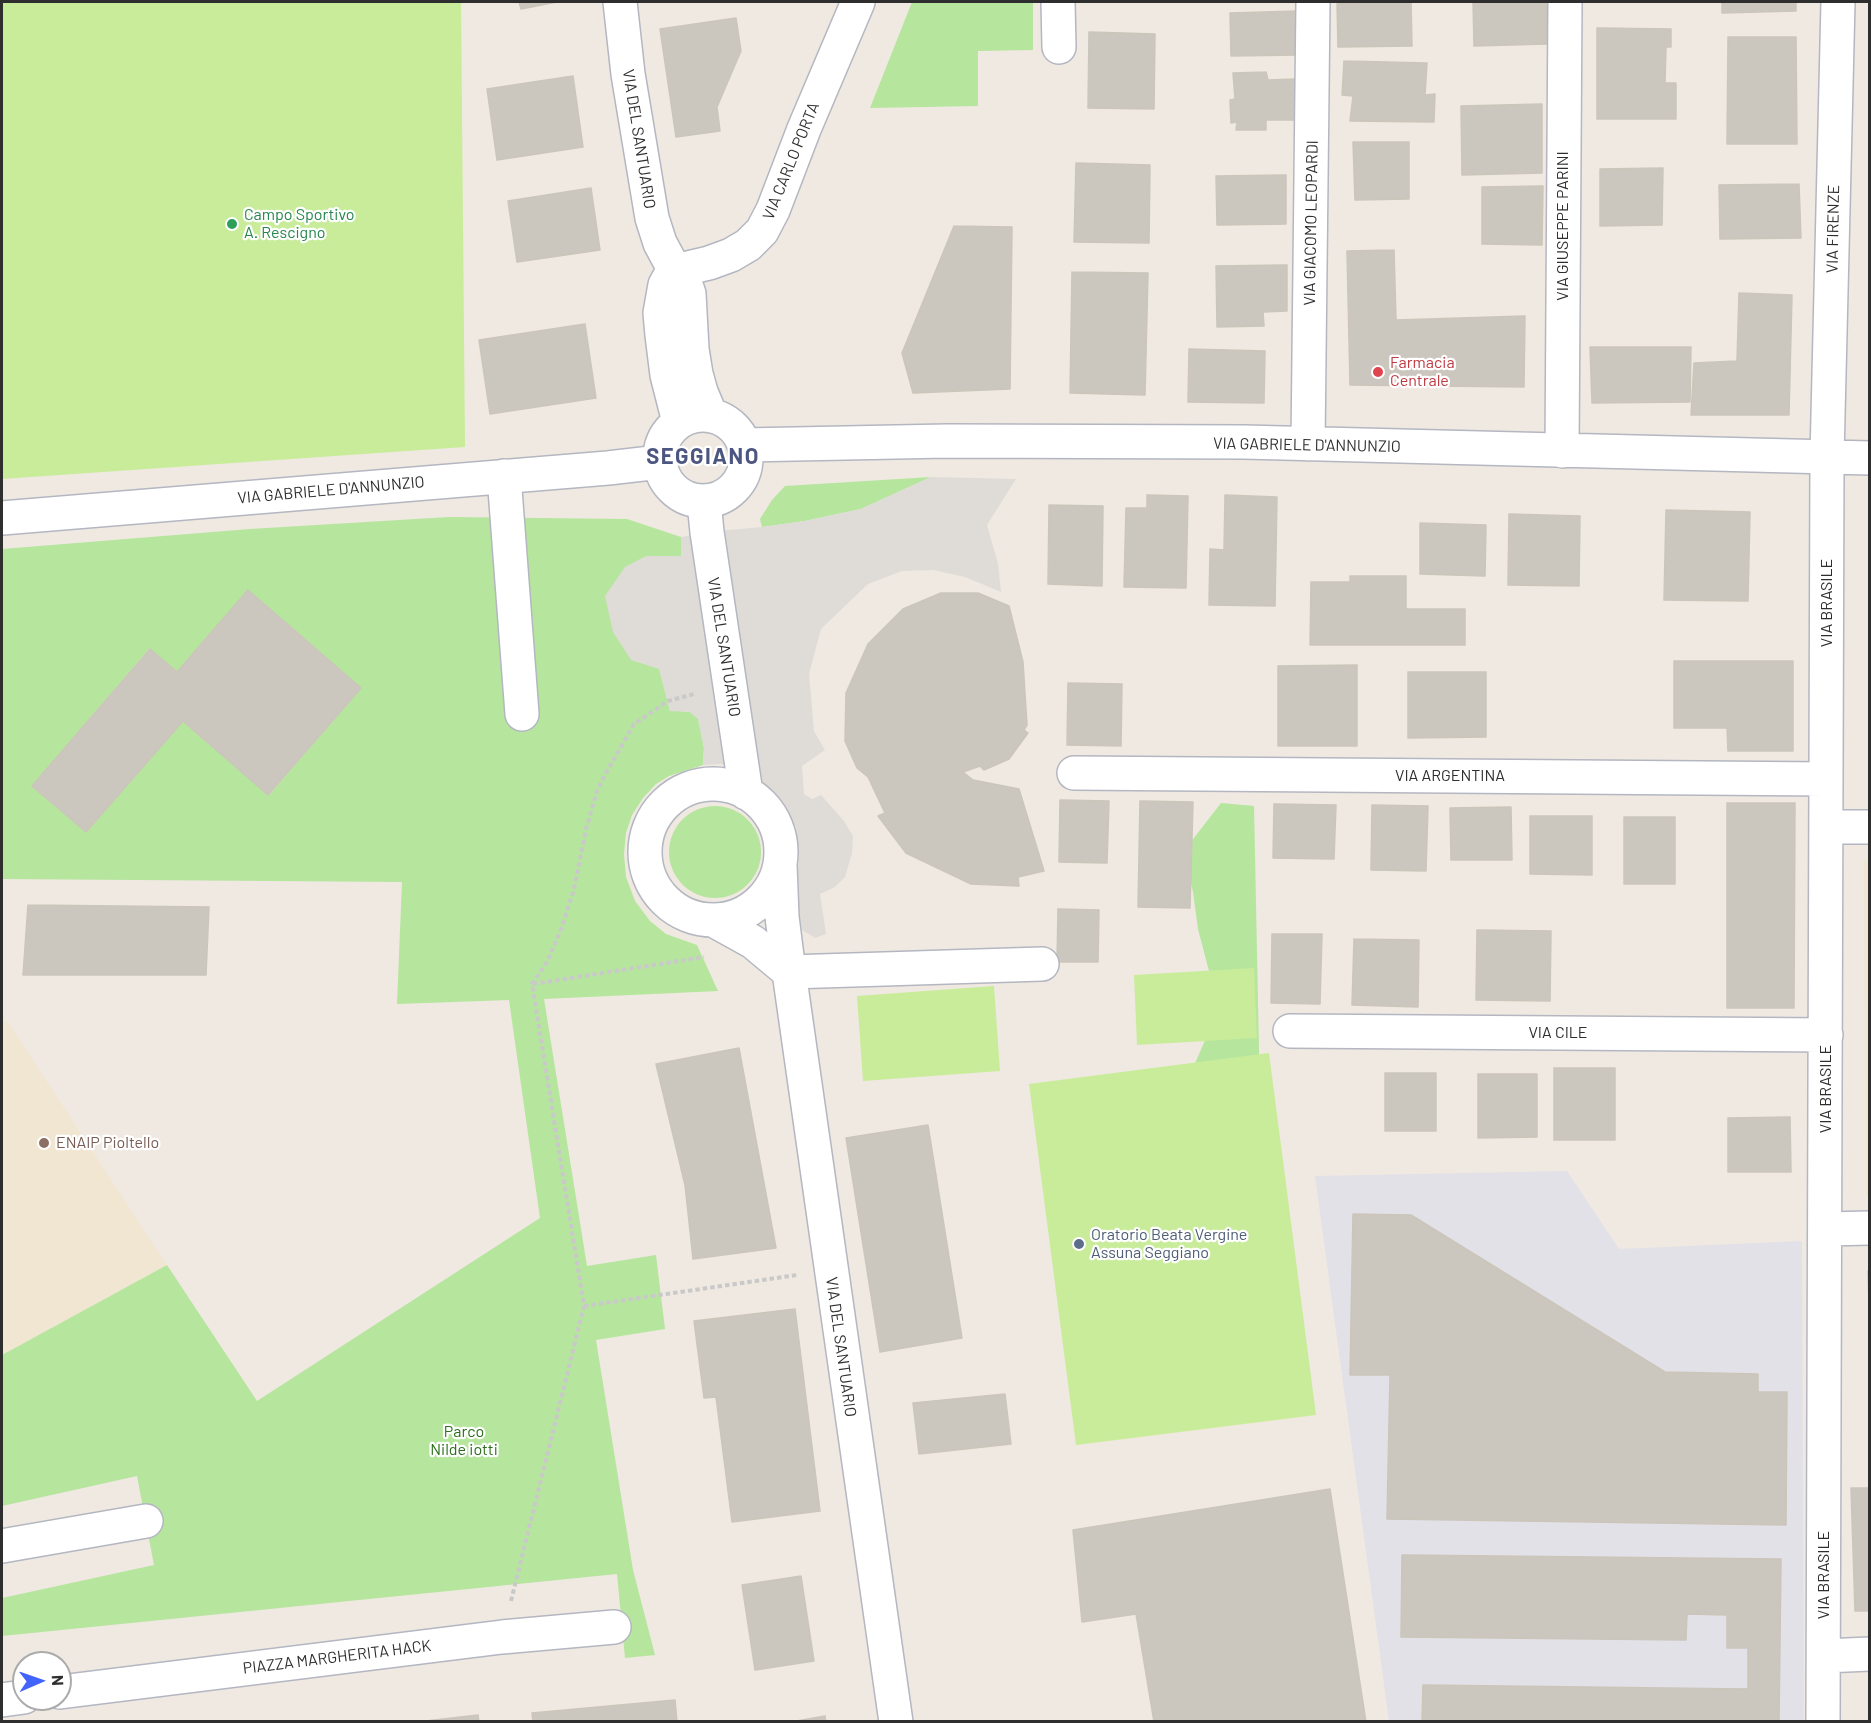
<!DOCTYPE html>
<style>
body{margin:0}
#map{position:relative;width:1871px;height:1723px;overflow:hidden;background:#efe9e1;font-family:Barlow,sans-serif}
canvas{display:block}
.frame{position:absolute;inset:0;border:3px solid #2e2e2e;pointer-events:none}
.north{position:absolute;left:12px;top:1651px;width:60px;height:60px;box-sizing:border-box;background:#fff;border:2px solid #ababab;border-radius:50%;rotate:88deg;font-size:16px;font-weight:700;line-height:24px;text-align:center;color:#2e2e2e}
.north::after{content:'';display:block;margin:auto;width:21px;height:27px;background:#4264fb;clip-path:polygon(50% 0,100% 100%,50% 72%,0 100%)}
</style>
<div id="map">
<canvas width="1871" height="1723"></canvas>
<div class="frame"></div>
<div class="north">N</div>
</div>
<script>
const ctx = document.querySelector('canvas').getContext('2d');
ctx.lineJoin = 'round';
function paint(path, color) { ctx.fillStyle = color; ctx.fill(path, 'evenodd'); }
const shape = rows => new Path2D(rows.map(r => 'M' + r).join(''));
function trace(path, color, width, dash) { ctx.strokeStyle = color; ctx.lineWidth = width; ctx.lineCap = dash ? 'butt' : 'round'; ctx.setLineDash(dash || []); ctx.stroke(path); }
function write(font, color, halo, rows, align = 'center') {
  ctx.font = font + ' Barlow,sans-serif'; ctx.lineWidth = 4.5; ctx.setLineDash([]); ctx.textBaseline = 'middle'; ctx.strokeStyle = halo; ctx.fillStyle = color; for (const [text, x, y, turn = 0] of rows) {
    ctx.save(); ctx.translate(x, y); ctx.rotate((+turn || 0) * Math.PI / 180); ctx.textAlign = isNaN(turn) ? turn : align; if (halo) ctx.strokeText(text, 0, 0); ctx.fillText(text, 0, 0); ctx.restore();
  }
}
paint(shape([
 [1567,1171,1619,1249,1802,1241,1804,1721,1389,1721,1315,1176]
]), '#e3e1e8');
paint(shape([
 [1864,861,1870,861,1869,1196,1866,1196],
 [7,1021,167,1265,2,1355,2,1022]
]), '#f0e6d1');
paint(shape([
 [912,2,1033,2,1033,50,978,51,978,106,870,108],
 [931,477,861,509,805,521,762,527,760,519,772,500,785,486],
 [449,517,627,519,681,537,681,556,646,556,659,668,670,710,690,712,698,718,704,748,703,765,669,776,656,784,643,798,632,815,626,833,624,854,626,877,635,901,650,921,666,934,697,945,718,991,544,999,587,1266,656,1255,665,1329,596,1340,633,1570,655,1655,625,1658,617,1574,2,1636,2,1598,154,1565,137,1476,2,1506,2,1355,167,1265,257,1401,540,1218,509,1000,397,1004,402,882,2,879,2,549,250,529],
 [248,590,361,688,269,795,183,721,86,832,32,786,149,649,177,672],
 [1221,803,1254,806,1263,1247,1187,1082,1209,1031,1209,971,1198,929,1193,892,1183,852],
 '669 852a46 46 0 1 1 92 0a46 46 0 1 1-92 0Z'
]), '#b6e59e');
paint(shape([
 [2,2,461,2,465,447,2,479],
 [1254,968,1257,1038,1137,1045,1134,975],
 [994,986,1000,1071,863,1081,857,996],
 [1269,1053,1316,1415,1076,1445,1029,1084]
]), '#c9ec9a');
paint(shape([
 [931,477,1016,479,987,525,998,564,1001,592,965,577,933,570,902,571,868,584,821,629,809,674,814,731,825,750,802,766,804,794,812,799,821,795,844,821,853,836,852,853,845,877,835,887,820,894,826,934,815,938,802,930,796,892,799,855,796,827,780,801,764,785,743,770,722,764,703,765,704,748,698,719,690,712,670,711,659,669,631,660,613,632,605,596,625,567,646,556,681,556,681,537,707,532,762,527,805,521,861,509]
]), '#dfdcd8');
const building = shape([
 [519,2,557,2,521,9,519,2],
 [1362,2,1411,2,1412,46,1338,47,1337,4,1362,2],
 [1473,2,1547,2,1547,44,1474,46,1473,2],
 [1722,2,1796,2,1796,11,1722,13,1722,2],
 [1298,11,1298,55,1231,56,1230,13,1298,11],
 [736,18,741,51,717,107,720,131,676,137,660,29,736,18],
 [1597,28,1671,29,1671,47,1666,47,1665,83,1676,83,1676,119,1597,119,1597,28],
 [1089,32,1155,34,1154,109,1088,108,1089,32],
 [1728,37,1796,37,1797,144,1727,144,1728,37],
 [1344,61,1427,63,1425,95,1435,94,1434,122,1350,121,1353,96,1342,95,1344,61],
 [1266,72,1268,80,1296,79,1296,120,1266,120,1266,130,1236,130,1237,122,1231,123,1230,100,1235,99,1233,73,1266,72],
 [573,76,583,147,497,160,487,89,573,76],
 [1542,104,1542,173,1462,175,1461,106,1542,104],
 [1353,142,1409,142,1409,199,1355,200,1353,142],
 [1076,163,1150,165,1149,243,1074,242,1076,163],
 [1663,168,1662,225,1600,226,1600,169,1663,168],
 [1286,175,1286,224,1217,225,1216,176,1286,175],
 [1799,184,1801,238,1720,239,1719,185,1799,184],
 [1543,186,1542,245,1482,244,1482,187,1543,186],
 [591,188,600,250,517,262,508,201,591,188],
 [954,226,1012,227,1010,389,913,393,902,353,954,226],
 [1394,250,1396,320,1525,316,1524,387,1350,385,1347,251,1394,250],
 [1287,265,1287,311,1263,312,1264,326,1217,327,1216,266,1287,265],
 [1072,272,1148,273,1145,395,1070,393,1072,272],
 [1739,293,1792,295,1789,415,1691,415,1694,363,1737,361,1739,293],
 [585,324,596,398,490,414,479,340,585,324],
 [1590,347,1691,347,1690,402,1592,403,1590,347],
 [1189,349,1265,351,1264,403,1188,402,1189,349],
 [1147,495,1188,496,1186,588,1124,587,1126,508,1147,508,1147,495],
 [1225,495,1277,497,1275,606,1209,605,1210,549,1224,550,1225,495],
 [1049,505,1103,506,1102,586,1048,584,1049,505],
 [1666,510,1750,512,1748,601,1664,600,1666,510],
 [1509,514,1580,516,1579,586,1508,585,1509,514],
 [1420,523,1486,525,1485,576,1420,574,1420,523],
 [1350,576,1406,576,1406,609,1465,609,1465,645,1310,645,1311,582,1350,582,1350,576],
 [248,590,361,688,268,795,183,721,86,832,32,786,150,649,177,672,248,590],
 [941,593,978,593,1009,606,1023,662,1027,725,1024,730,1028,733,1009,759,984,770,980,766,963,772,973,780,1019,789,1044,871,1018,877,1019,886,971,884,906,853,878,816,885,813,868,777,857,768,845,741,846,693,868,644,903,609,941,593],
 [1674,661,1793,661,1793,751,1728,751,1727,728,1674,728,1674,661],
 [1357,665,1357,746,1278,746,1278,666,1357,665],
 [1408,672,1486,672,1486,737,1408,738,1408,672],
 [1068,683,1122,684,1121,746,1067,745,1068,683],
 [1060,800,1109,801,1107,863,1059,862,1060,800],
 [1140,801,1193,802,1190,908,1138,907,1140,801],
 [1727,803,1795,803,1794,1008,1727,1008,1727,803],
 [1274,804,1336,805,1334,859,1273,858,1274,804],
 [1372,805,1428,806,1426,871,1371,870,1372,805],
 [1511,807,1512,860,1451,860,1450,808,1511,807],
 [1530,816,1592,816,1592,875,1530,874,1530,816],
 [1624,817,1675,817,1675,884,1624,884,1624,817],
 [28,905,209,907,206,975,23,975,28,905],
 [1058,909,1099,910,1098,962,1057,962,1058,909],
 [1477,930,1551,931,1550,1001,1476,1000,1477,930],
 [1272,934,1322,934,1320,1004,1271,1003,1272,934],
 [1354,939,1419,940,1418,1007,1352,1005,1354,939],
 [739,1048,776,1248,693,1259,685,1185,656,1064,739,1048],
 [1554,1068,1615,1068,1615,1140,1554,1140,1554,1068],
 [1385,1073,1436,1073,1436,1131,1385,1131,1385,1073],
 [1478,1074,1537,1074,1537,1137,1478,1138,1478,1074],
 [1790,1117,1791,1172,1728,1172,1728,1118,1790,1117],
 [928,1125,962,1338,880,1352,846,1138,928,1125],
 [1353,1214,1411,1215,1665,1372,1758,1374,1758,1392,1787,1392,1786,1525,1387,1519,1390,1375,1350,1375,1353,1214],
 [1868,1271,1870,1271,1870,1336,1868,1271],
 [795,1309,820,1511,732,1522,716,1397,704,1398,694,1321,795,1309],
 [1005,1394,1011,1444,919,1454,913,1403,1005,1394],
 [1851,1488,1870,1488,1870,1611,1855,1611,1851,1488],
 [1330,1489,1366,1722,1154,1722,1136,1614,1082,1622,1073,1530,1330,1489],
 [1402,1555,1781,1559,1779,1722,1422,1722,1423,1685,1748,1689,1748,1648,1727,1648,1727,1615,1687,1614,1686,1640,1401,1637,1402,1555],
 [801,1576,814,1661,755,1670,742,1585,801,1576],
 [675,1700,677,1722,533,1722,532,1713,675,1700],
 [478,1715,479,1722,417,1722,478,1715],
 [825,1716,826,1722,791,1722,825,1716]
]);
paint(building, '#cbc7bf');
trace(building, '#cbc5ba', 1.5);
const minor = shape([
 [620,2,628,74,652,218,660,243,675,271,687,288,689,294,692,349,696,374,701,392,711,416],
 [1058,2,1059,47],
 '660 458a43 43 0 1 1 86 0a43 43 0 1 1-86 0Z',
 [679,422,667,375,662,335,660,313,665,285,670,276,675,271,709,263,731,255,748,245,762,231,773,210,804,129,858,2],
 [1308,444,1313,2],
 [744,445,947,441,1244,442,1870,458],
 [1562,451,1565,2],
 [504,476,522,714],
 [704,502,707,532,746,793],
 [2,518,608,468,660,462],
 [1074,773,1826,779],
 '645 852a68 68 0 1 1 136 0a68 68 0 1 1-136 0Z',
 [1826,827,1870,827],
 [780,865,782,917,789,972,896,1722],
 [715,921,753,942,789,972],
 [789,972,1042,964],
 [1290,1031,1826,1035],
 [1826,1229,1870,1228],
 [2,1546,146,1521],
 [1824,1656,1870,1654],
 [60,1692,502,1637,614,1627],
 [2,1700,24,1697],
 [1823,1722,1827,457,1838,2]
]);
trace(minor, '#b4b7c1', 36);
trace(shape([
 [533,984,704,957],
 [584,1306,797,1275],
 [511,1601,584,1306,532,984,547,962,562,927,574,889,586,829,597,791,606,773,634,724,668,701,694,694]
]), '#c9c9c9', 4, [4.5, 3]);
trace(minor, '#fff', 33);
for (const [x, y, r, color] of [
 [232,224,6,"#2e9e5b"],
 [1378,372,6,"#e0444e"],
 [44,1143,6,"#8d6e63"],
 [1079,1244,6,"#5c6f8a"]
]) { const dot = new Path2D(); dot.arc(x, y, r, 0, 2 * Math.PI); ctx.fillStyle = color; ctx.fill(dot); trace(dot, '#fff', 2); }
write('16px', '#2e2e2e', '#fff', [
 ["VIA DEL SANTUARIO",639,139,81],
 ["VIA CARLO PORTA",791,161,-68],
 ["VIA GIACOMO LEOPARDI",1311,223,-89],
 ["VIA GIUSEPPE PARINI",1563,226,-90],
 ["VIA FIRENZE",1833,229,-89],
 ["VIA GABRIELE D'ANNUNZIO",1307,445,1],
 ["VIA GABRIELE D'ANNUNZIO",331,490,-5],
 ["VIA BRASILE",1827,603,-90],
 ["VIA DEL SANTUARIO",724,647,81],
 ["VIA ARGENTINA",1450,776],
 ["VIA CILE",1558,1033],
 ["VIA BRASILE",1826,1089,-90],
 ["VIA DEL SANTUARIO",841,1347,82],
 ["VIA BRASILE",1824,1575,-90],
 ["PIAZZA MARGHERITA HACK",337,1657,-7]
]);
write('16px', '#27864d', '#fff', [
 ["Campo Sportivo",244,215],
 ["A. Rescigno",244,233]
], 'left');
write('16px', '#be3a42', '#fff', [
 ["Farmacia",1390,363],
 ["Centrale",1390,381]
], 'left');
write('16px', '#785e54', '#fff', [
 ["ENAIP Pioltello",56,1143]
], 'left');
write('16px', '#4e5e75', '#fff', [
 ["Oratorio Beata Vergine",1091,1235],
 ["Assuna Seggiano",1091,1253]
], 'left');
write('16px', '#2c6e1b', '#fff', [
 ["Parco",464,1432],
 ["Nilde iotti",464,1450]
]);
ctx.letterSpacing = '1.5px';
write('bold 22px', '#4d5680', '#fff', [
 ["SEGGIANO",703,457]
]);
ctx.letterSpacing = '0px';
</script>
